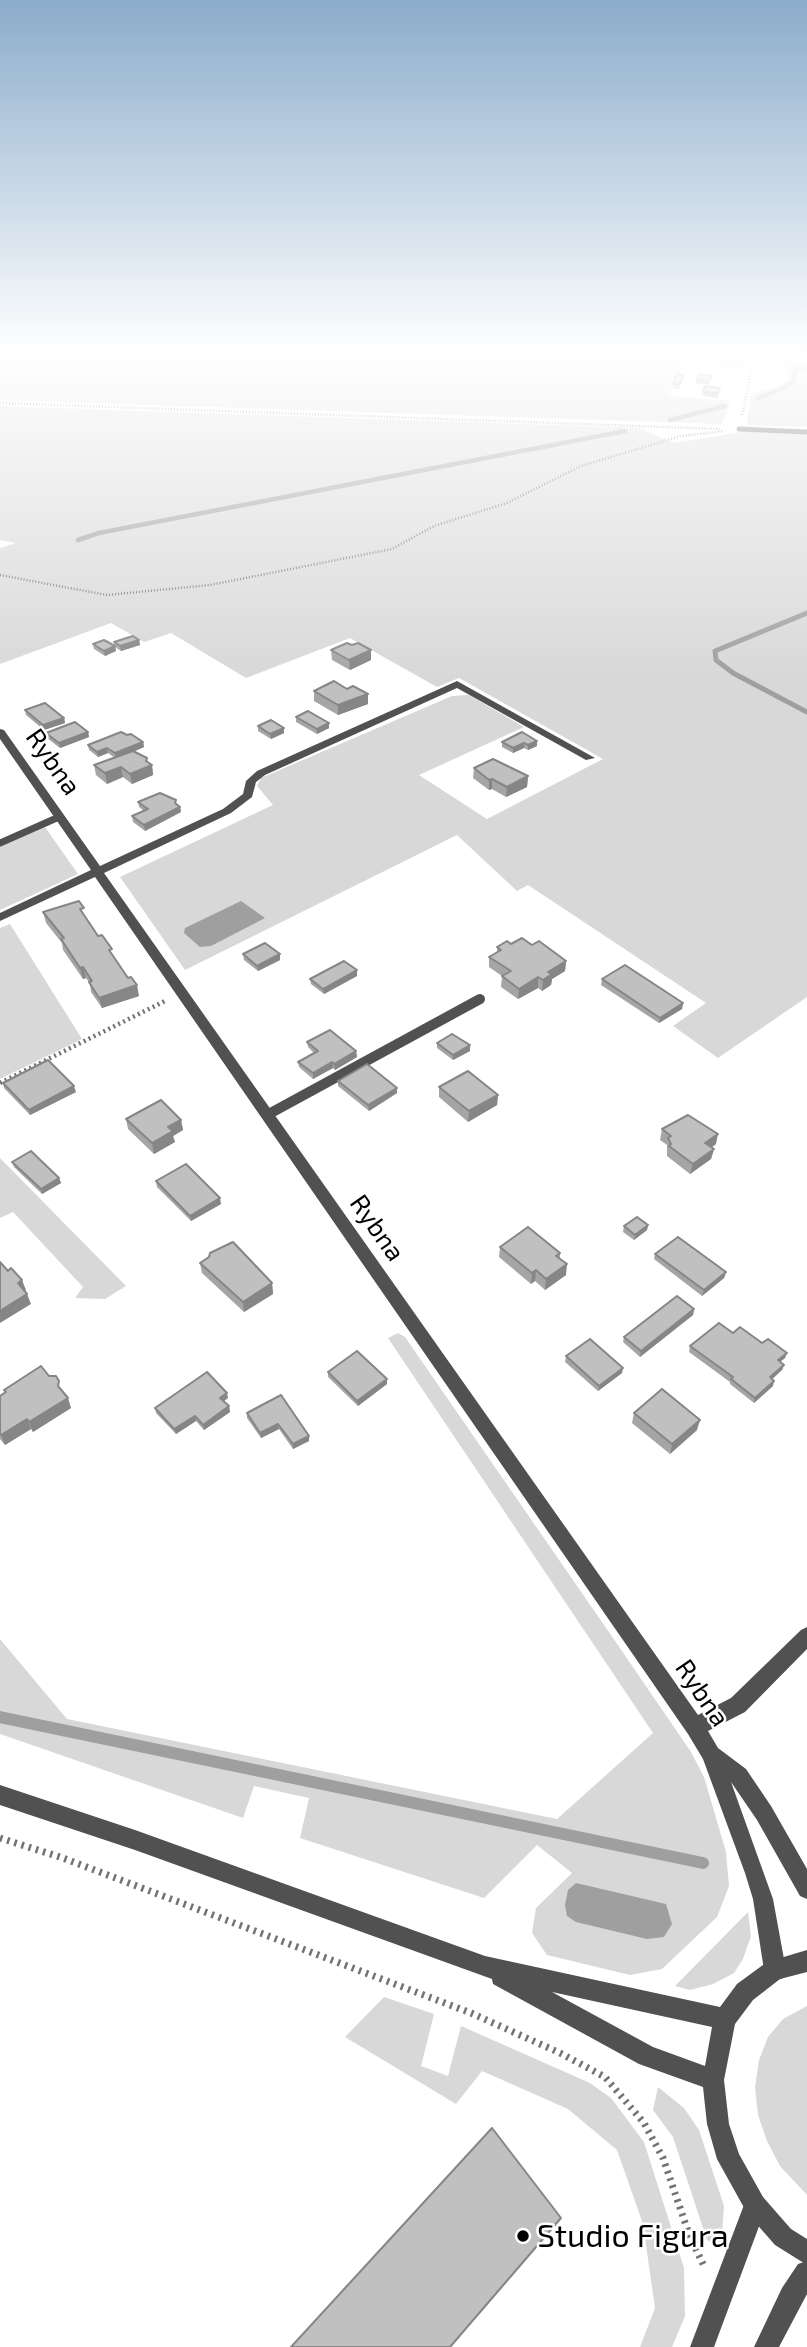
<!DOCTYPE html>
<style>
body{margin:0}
canvas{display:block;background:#fff}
</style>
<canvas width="807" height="2347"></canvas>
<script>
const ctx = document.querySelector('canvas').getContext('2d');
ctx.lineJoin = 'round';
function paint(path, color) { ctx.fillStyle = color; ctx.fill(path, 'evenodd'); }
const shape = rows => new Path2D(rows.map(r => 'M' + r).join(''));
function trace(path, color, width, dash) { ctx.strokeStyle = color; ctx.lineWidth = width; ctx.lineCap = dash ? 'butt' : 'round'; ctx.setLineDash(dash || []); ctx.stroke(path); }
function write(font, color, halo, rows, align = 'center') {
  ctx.font = font + ' "Exo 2",sans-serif'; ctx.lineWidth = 5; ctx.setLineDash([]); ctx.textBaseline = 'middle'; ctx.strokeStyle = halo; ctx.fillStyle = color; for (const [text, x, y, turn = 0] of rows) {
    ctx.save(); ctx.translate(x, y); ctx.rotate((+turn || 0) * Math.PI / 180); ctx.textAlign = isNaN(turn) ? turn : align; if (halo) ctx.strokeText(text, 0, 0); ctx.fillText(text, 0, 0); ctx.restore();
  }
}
paint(shape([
 [0,350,627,350,704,355,752,355,751,350,760,350,784,359,807,359,807,427,747,425,751,394,776,387,789,379,787,365,756,365,752,356,748,367,683,365,672,388,670,396,730,401,722,424,0,400],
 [0,406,639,428,674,443,742,432,807,434,807,997,718,1058,673,1026,706,1003,528,885,517,891,457,835,185,970,120,877,273,805,257,786,261,778,452,696,469,695,524,727,419,775,487,819,603,759,459,678,437,687,350,638,246,678,171,633,144,642,111,623,0,664,0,548,16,543,0,540],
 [45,827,78,874,0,910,0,846],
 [10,924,82,1039,0,1079,0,928],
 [0,1158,126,1286,105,1299,75,1298,83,1287,13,1212,0,1218],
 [398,1333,405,1337,622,1651,691,1752,704,1777,726,1852,729,1886,717,1917,662,1969,630,1975,547,1955,532,1933,536,1908,572,1873,537,1845,484,1898,300,1838,309,1798,254,1786,243,1818,0,1734,0,1639,67,1719,557,1819,653,1733,388,1338],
 [748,1912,751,1936,743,1959,734,1973,713,1984,690,1990,675,1986],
 [384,1997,434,2014,421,2066,448,2076,461,2026,590,2083,611,2098,644,2142,684,2268,685,2316,672,2347,640,2347,655,2308,643,2224,617,2150,568,2109,482,2071,456,2104,345,2037],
 [807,2006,807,2195,780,2166,767,2141,758,2115,755,2087,759,2060,768,2037,783,2019],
 [658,2087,684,2108,699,2130,724,2206,721,2247,707,2240,673,2137,653,2110]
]), '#d8d8d8');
paint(shape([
 [618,350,751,350,752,355,704,355],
 [241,901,265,918,211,946,200,947,184,933,185,928],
 [576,1883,666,1904,672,1924,664,1937,647,1939,576,1922,567,1916,565,1905,568,1890]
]), '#9f9f9f');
trace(shape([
 [758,398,788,386,794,381,795,369,807,368],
 [670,420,725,406],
 [78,540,99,533,625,431]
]), '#9f9f9f', 4.5);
trace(shape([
 [807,613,715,651,716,660,733,673,807,712]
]), '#9f9f9f', 5);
trace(shape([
 [0,1717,703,1863]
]), '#9f9f9f', 12);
trace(shape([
 [595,350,711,358,759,356],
 [0,403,720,429],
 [742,415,753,363,759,356,759,350],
 [0,575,107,595,210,585,392,549,434,526,507,503,581,466,681,436,724,431]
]), '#737373', 2.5, [1, 2]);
trace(shape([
 [0,1083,165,1001]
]), '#737373', 4.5, [2, 3.5]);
trace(shape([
 [0,1838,63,1858,471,2013,560,2053,605,2077,644,2123,663,2158,690,2237,705,2268]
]), '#737373', 7, [2.5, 5]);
trace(shape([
 [739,429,807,432]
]), '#515151', 5);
trace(shape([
 [0,843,59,817]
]), '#515151', 7);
trace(shape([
 [267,1115,480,999]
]), '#515151', 10);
paint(shape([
 [457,681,595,758,586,760,457,688,265,775,256,782,252,797,231,813,104,873,698,1715,731,1698,801,1630,807,1627,807,1649,745,1712,708,1731,718,1748,746,1769,771,1806,807,1869,807,1899,800,1896,757,1820,731,1782,773,1899,786,1970,783,1978,775,1981,767,1978,764,1970,753,1899,745,1873,703,1759,688,1734,95,877,0,921,0,913,91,870,0,739,0,729,4,730,100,866,223,809,243,794,246,781,257,771,457,681],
 [755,2193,763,2197,767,2205,714,2347,690,2347,747,2197,755,2193],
 [807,2261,807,2294,779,2347,754,2347,782,2288,798,2264,807,2261]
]), '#515151');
paint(shape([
 [0,1785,135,1830,485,1956,720,2007,737,1984,767,1962,807,1950,807,1972,780,1979,753,2000,735,2024,724,2080,729,2124,739,2154,763,2197,791,2229,807,2239,807,2265,775,2245,747,2213,717,2159,707,2124,703,2087,639,2064,493,1984,492,1979,135,1850,0,1805,0,1785],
 [552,1992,712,2027,705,2066,653,2047,552,1992]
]), '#515151');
paint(shape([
 [684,375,679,389,673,388,673,384],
 [712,376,709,385,696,384,697,380],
 [703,392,719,392,718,398,702,396],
 [139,640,140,645,121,651,115,647,114,642],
 [93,644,115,646,116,651,105,656,94,649],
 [352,645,371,650,371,660,350,670,332,660,331,650],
 [347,689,368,704,338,715,314,701,314,691],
 [25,710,64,718,65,723,44,730,26,715],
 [296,717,329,728,317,734,296,722],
 [258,726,284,728,284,733,271,739,258,731],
 [88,732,89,737,60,748,47,738,46,733],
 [522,732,537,746,528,750,524,748,513,753,502,747,502,742],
 [127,735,143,742,144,747,133,752,152,765,153,775,132,784,123,777,107,784,96,775,94,765,115,758,108,753,98,757,89,750,88,745],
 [474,768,528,776,527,787,506,797,492,789,489,790,473,778],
 [176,800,176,804,180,807,181,812,145,831,133,822,132,816,144,811,139,807,138,802],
 [43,912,85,917,139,996,102,1008,91,992,90,984,86,978,83,979,63,950,62,943,46,923],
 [511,944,532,945,566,961,565,971,552,979,551,985,542,991,538,988,518,999,501,987,502,976,489,967,489,957,497,952,497,947],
 [243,954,280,960,258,971,244,960],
 [357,976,324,994,311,984,310,979],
 [602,979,683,1003,682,1009,659,1023,601,985],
 [307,1042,356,1051,357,1057,335,1070,333,1068,313,1079,299,1067,298,1062,314,1053,308,1047],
 [437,1043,470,1051,453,1060,437,1048],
 [338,1081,397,1088,397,1093,369,1111,338,1086],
 [3,1083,76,1092,30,1115,4,1088],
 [439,1087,498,1095,497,1105,468,1122,439,1097],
 [126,1119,181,1120,183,1130,173,1136,175,1142,154,1154,128,1129],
 [662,1129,716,1144,712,1147,714,1149,711,1159,690,1174,667,1156,667,1145,660,1140],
 [12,1162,59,1178,61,1183,42,1194,14,1167],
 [156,1181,221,1204,191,1221,157,1187],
 [648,1225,647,1230,634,1240,623,1232,624,1226],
 [500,1247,560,1253,560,1258,566,1275,545,1290,535,1281,531,1284,499,1257],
 [655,1254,726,1272,724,1278,702,1296,654,1259],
 [200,1263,272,1283,273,1294,244,1312,202,1273],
 [694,1309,693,1315,640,1357,623,1342,624,1337],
 [733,1333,762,1343,785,1358,780,1362,784,1365,782,1370,772,1379,773,1386,754,1403,730,1384,730,1382,689,1352,690,1346],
 [566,1356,622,1373,598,1391,565,1362],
 [328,1372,387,1379,387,1384,358,1406,328,1377],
 [4,1390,63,1391,71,1408,33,1432,31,1429,5,1445,0,1439,0,1396,5,1393],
 [228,1398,224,1401,229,1406,230,1412,204,1430,196,1421,176,1434,156,1413,155,1408],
 [247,1413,309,1436,309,1441,293,1449,279,1429,261,1438,247,1418],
 [634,1413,697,1430,670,1454,632,1423]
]), '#a5a5a5');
paint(shape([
 [139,640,140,645,121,651,120,646],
 [115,646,116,651,105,656,104,651],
 [371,650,371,660,350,670,349,660],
 [368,694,368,704,338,715,338,705],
 [64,718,65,723,44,730,43,725],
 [329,723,329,728,317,734,317,729],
 [284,728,284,733,271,739,270,734],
 [88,732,89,737,60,748,59,743],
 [537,741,537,746,528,750,528,745],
 [143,742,144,747,116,759,115,753],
 [524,743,524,748,513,753,513,748],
 [107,748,108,753,98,757,97,752],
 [147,758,148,766,152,765,153,775,132,784,130,774,146,761],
 [121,767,123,777,107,784,105,773],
 [528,776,527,787,506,797,507,787],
 [492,779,492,789,489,790,489,780],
 [180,807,181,812,145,831,144,825],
 [280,954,280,960,258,971,257,966],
 [566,961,565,971,552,979,551,985,542,991,543,980,548,972],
 [83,967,86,978,83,979,80,968],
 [357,970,357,976,324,994,323,989],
 [538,977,538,988,518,999,519,989],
 [137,985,139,996,102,1008,99,998],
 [683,1003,682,1009,659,1023,660,1018],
 [470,1045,470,1051,453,1060,453,1055],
 [356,1051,357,1057,335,1070,334,1064],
 [332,1062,333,1068,313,1079,313,1073],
 [74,1086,76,1092,30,1115,29,1110],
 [397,1088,397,1093,369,1111,368,1105],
 [498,1095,497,1105,468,1122,469,1111],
 [181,1120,183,1130,173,1136,175,1142,154,1154,152,1143,168,1127],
 [718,1134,716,1144,703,1153,705,1143],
 [714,1149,711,1159,690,1174,693,1164],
 [59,1178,61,1183,42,1194,41,1189],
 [220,1198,221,1204,191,1221,190,1216],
 [648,1225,647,1230,634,1240,635,1235],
 [567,1264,566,1275,545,1290,546,1279],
 [536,1270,535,1281,531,1284,532,1273],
 [726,1272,724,1278,702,1296,704,1290],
 [22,1280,26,1290,21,1293,18,1283],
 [272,1283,273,1294,244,1312,243,1302],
 [27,1294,31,1304,0,1323,0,1311],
 [694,1309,693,1315,640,1357,641,1351],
 [787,1353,785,1358,776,1365,778,1360],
 [784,1365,782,1370,768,1383,770,1377],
 [623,1368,622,1373,598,1391,599,1386],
 [387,1379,387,1384,358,1406,357,1401],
 [774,1381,773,1386,754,1403,755,1398],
 [227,1393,228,1398,221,1403,220,1398],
 [68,1398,71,1408,33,1432,29,1422],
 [229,1406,230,1412,204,1430,203,1425],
 [195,1416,196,1421,176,1434,174,1429],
 [27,1419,31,1429,5,1445,1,1435],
 [700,1420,697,1430,670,1454,672,1444],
 [278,1424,279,1429,261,1438,260,1433],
 [309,1436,309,1441,293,1449,293,1444],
 [561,2218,451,2347,450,2347]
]), '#868686');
const building = shape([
 [677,374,684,375,680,384,673,384,677,374],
 [699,374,712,376,709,381,697,380,699,374],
 [705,386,720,388,718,393,703,392,705,386],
 [133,636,139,640,120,646,114,642,133,636],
 [104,640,115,646,104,651,93,644,104,640],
 [347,643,352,645,358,643,371,650,349,660,331,650,347,643],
 [334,681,347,689,353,686,368,694,338,705,314,691,334,681],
 [45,703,64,718,43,725,25,710,45,703],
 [308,711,329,723,317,729,296,717,308,711],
 [271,720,284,728,270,734,258,726,271,720],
 [75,722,88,732,59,743,46,733,75,722],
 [121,732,127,735,131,734,143,742,115,753,107,748,97,752,88,745,121,732],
 [522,732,537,741,528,745,524,743,513,748,502,742,522,732],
 [133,751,147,758,146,761,152,765,130,774,121,767,105,773,94,765,133,751],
 [493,759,528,776,507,787,492,779,489,780,474,768,493,759],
 [160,793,176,800,175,803,180,807,144,825,132,816,148,809,138,802,160,793],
 [79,901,84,908,80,909,98,936,102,935,112,949,109,950,128,978,131,977,137,985,99,998,89,982,92,981,83,967,80,968,61,939,64,938,43,912,79,901],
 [522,938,532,945,539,941,566,961,548,972,552,974,543,980,538,977,519,989,502,976,511,971,489,957,501,950,497,947,507,941,511,944,522,938],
 [265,943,280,954,257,966,243,954,265,943],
 [344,961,357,970,323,989,310,979,344,961],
 [625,965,683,1003,660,1018,602,979,625,965],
 [330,1030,356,1051,334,1064,332,1062,313,1073,298,1062,318,1051,307,1042,330,1030],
 [452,1034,470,1045,453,1055,437,1043,452,1034],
 [48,1060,74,1086,29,1110,3,1083,48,1060],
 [367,1064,397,1088,368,1105,338,1081,367,1064],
 [468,1071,498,1095,469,1111,439,1087,468,1071],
 [161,1100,181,1120,168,1127,173,1131,152,1143,126,1119,161,1100],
 [688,1115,718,1134,705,1143,714,1149,693,1164,669,1146,671,1144,668,1138,671,1136,662,1129,688,1115],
 [31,1151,59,1178,41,1189,12,1162,31,1151],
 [186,1164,220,1198,190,1216,156,1181,186,1164],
 [637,1217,648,1225,635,1235,624,1226,637,1217],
 [528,1227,560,1253,556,1256,567,1264,546,1279,536,1270,532,1273,500,1247,528,1227],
 [678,1237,726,1272,704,1290,655,1254,678,1237],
 [233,1242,272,1283,243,1302,200,1263,209,1257,210,1253,233,1242],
 [0,1262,8,1271,11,1268,22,1280,18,1283,27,1294,0,1311,0,1262],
 [677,1296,694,1309,641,1351,624,1337,677,1296],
 [719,1323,733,1333,740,1327,762,1343,768,1339,787,1353,778,1360,784,1365,770,1377,774,1381,755,1398,731,1379,733,1377,690,1346,719,1323],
 [590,1339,623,1368,599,1386,566,1356,590,1339],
 [357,1351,387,1379,357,1401,328,1372,357,1351],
 [41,1366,49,1376,56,1376,59,1381,58,1386,68,1398,29,1422,27,1419,1,1435,0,1434,0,1396,6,1392,4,1390,41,1366],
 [207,1372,227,1393,220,1398,229,1406,203,1425,195,1416,174,1429,155,1408,207,1372],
 [662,1389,700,1420,672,1444,634,1413,662,1389],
 [281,1395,309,1436,293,1444,278,1424,260,1433,247,1413,281,1395],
 [492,2128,561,2218,450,2347,291,2347,492,2128]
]);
paint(building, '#c0c0c0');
trace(building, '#868686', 2);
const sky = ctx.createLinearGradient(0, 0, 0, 678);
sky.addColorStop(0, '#8baccb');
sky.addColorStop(0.52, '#fff');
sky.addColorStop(1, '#ffffff00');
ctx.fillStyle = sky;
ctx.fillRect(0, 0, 807, 678);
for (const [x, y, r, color] of [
 [523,2236,7,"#000"]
]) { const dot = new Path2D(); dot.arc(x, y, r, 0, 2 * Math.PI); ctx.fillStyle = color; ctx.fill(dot); trace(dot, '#fff', 2.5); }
write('26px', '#000', '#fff', [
 ["Rybna",53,762,55],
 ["Rybna",377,1228,55],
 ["Rybna",702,1693,56]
]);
write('32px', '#000', '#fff', [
 ["Studio Figura",537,2236]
], 'left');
</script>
